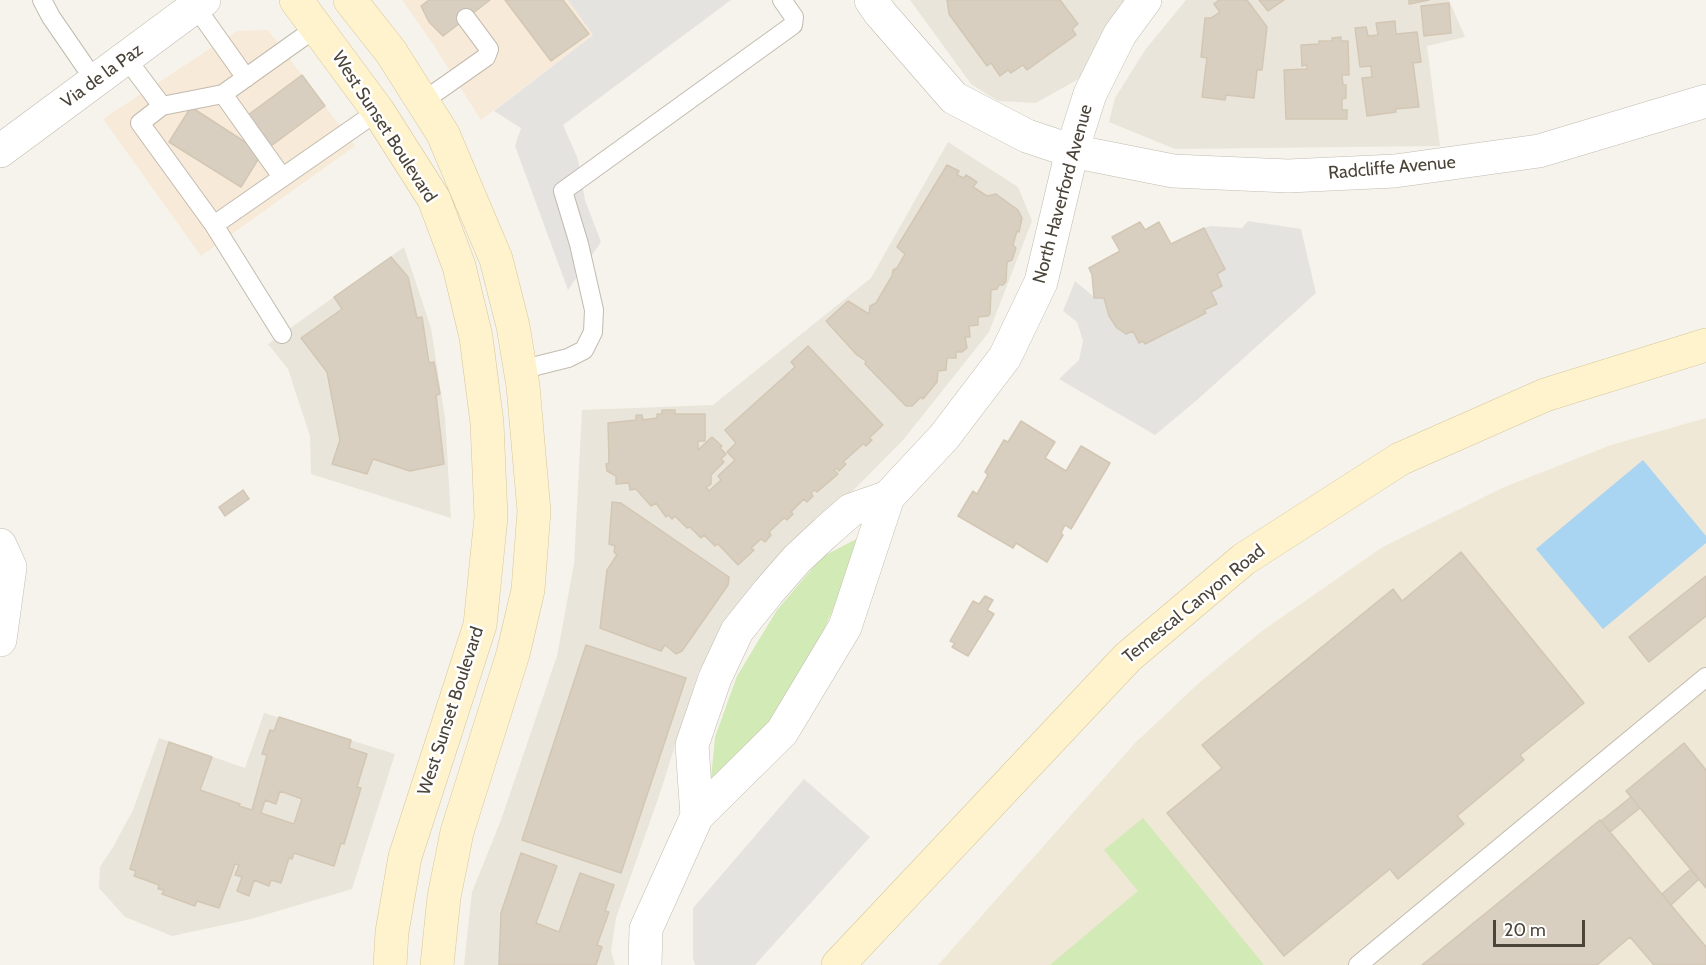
<!DOCTYPE html>
<style>
body{margin:0}
#map{position:relative;width:1706px;height:965px;overflow:hidden;background:#f6f3ec;font-family:Cabin,sans-serif}
canvas{display:block}
.scale{position:absolute;left:1493px;top:920px;width:92px;height:27px;box-sizing:border-box;border:3px solid #4b4439;border-top:0;padding-left:8px;font-size:18px;line-height:21px;white-space:nowrap;color:#4b4439;-webkit-text-stroke:4px #fff;paint-order:stroke}
</style>
<div id="map">
<canvas width="1706" height="965"></canvas>
<div class="scale">20 m</div>
</div>
<script>
const ctx = document.querySelector('canvas').getContext('2d');
ctx.lineJoin = 'round';
function paint(path, color) { ctx.fillStyle = color; ctx.fill(path, 'evenodd'); }
const shape = rows => new Path2D(rows.map(r => 'M' + r).join(''));
function trace(path, color, width, dash) { ctx.strokeStyle = color; ctx.lineWidth = width; ctx.lineCap = dash ? 'butt' : 'round'; ctx.setLineDash(dash || []); ctx.stroke(path); }
function write(font, color, halo, rows, align = 'center') {
  ctx.font = font + ' Cabin,sans-serif'; ctx.lineWidth = 5; ctx.setLineDash([]); ctx.textBaseline = 'middle'; ctx.strokeStyle = halo; ctx.fillStyle = color; for (const [text, x, y, turn = 0] of rows) {
    ctx.save(); ctx.translate(x, y); ctx.rotate((+turn || 0) * Math.PI / 180); ctx.textAlign = isNaN(turn) ? turn : align; if (halo) ctx.strokeText(text, 0, 0); ctx.fillText(text, 0, 0); ctx.restore();
  }
}
paint(shape([
 [910,0,1132,0,1080,78,1036,103,998,101,971,84],
 [1186,0,1449,0,1465,37,1427,46,1440,146,1175,149,1109,122,1115,98,1145,50],
 [948,142,1018,187,1032,221,989,332,904,439,739,606,699,671,659,796,616,918,611,951,615,965,464,965,472,892,501,820,557,656,574,564,582,410,713,405,871,278],
 [404,247,431,328,445,418,451,518,311,474,310,436,288,369,268,344],
 [264,713,395,754,352,889,251,919,172,936,125,917,99,888,100,867,113,847,133,810,159,738,245,768]
]), '#eae5da');
paint(shape([
 [402,0,568,0,593,35,481,120,433,44],
 [268,30,355,146,201,256,103,119,237,31]
]), '#f7ead8');
paint(shape([
 [1706,418,1706,965,938,965,1135,743,1200,682,1262,631,1381,548,1502,488,1611,445]
]), '#efe8d6');
paint(shape([
 [860,537,846,581,821,636,784,705,748,754,711,778,715,737,737,676,777,610,822,557],
 [1143,818,1264,965,1050,965,1138,891,1104,850]
]), '#d2eab5');
paint(shape([
 [568,0,731,0,563,125,578,159,585,200,601,242,568,290,515,146,521,128,494,111,593,35],
 [1248,221,1301,229,1316,293,1197,400,1155,435,1059,379,1079,360,1083,341,1077,322,1063,311,1075,281,1094,297,1104,298,1109,316,1117,328,1126,334,1133,331,1139,343,1143,341,1145,344,1206,313,1204,310,1216,304,1211,292,1222,286,1217,274,1224,269,1204,228,1211,226,1242,228],
 [804,779,870,837,755,965,695,965,693,958,693,908]
]), '#e5e3e0');
paint(shape([
 [1643,460,1706,536,1706,543,1603,629,1536,549]
]), '#a9d4f2');
const building = shape([
 [429,0,490,0,443,36,429,22,421,6,429,0],
 [505,0,563,0,589,34,551,61,505,0],
 [947,0,1060,0,1078,24,1072,29,1076,35,1027,70,1023,65,1011,73,1008,70,1000,76,991,63,987,66,949,14,947,0],
 [1219,0,1247,0,1267,27,1262,70,1257,70,1254,98,1226,95,1225,100,1202,97,1207,58,1201,57,1205,18,1211,18,1220,12,1214,4,1219,0],
 [1259,0,1284,0,1268,11,1259,0],
 [1409,0,1429,0,1409,4,1409,0],
 [1449,3,1451,33,1424,36,1421,6,1449,3],
 [1395,21,1396,34,1417,32,1421,62,1413,63,1419,107,1395,109,1396,112,1367,116,1362,78,1372,77,1371,66,1360,67,1355,28,1366,27,1368,36,1378,35,1376,23,1395,21],
 [1341,37,1341,41,1348,41,1349,75,1342,75,1343,85,1346,85,1346,98,1342,99,1342,110,1347,110,1347,119,1286,119,1284,70,1307,69,1307,65,1302,66,1301,45,1319,44,1319,41,1333,41,1332,38,1341,37],
 [302,75,325,106,271,146,248,115,302,75],
 [191,107,262,153,241,187,169,142,191,107],
 [947,165,959,171,957,175,964,178,966,175,977,182,973,187,987,196,996,194,1018,210,1022,218,1019,232,1017,231,1013,245,1016,248,1012,260,1007,262,1006,281,1003,285,999,285,997,289,991,290,990,314,988,316,978,317,978,325,969,326,970,337,965,337,967,348,962,352,956,352,956,358,947,358,946,370,938,371,937,382,923,399,921,397,912,406,906,406,865,364,866,361,857,355,826,321,848,301,869,314,870,306,876,303,892,276,893,270,897,268,905,254,897,247,947,165],
 [1140,222,1145,230,1159,222,1171,244,1204,228,1225,269,1217,274,1222,286,1211,292,1217,304,1204,310,1206,313,1145,344,1143,341,1139,343,1133,331,1126,334,1117,328,1109,316,1104,298,1094,298,1092,275,1089,268,1120,251,1112,237,1140,222],
 [391,257,408,277,417,318,422,317,429,363,434,362,440,394,436,395,444,464,410,471,373,459,367,474,332,464,340,440,327,372,301,338,342,309,334,297,391,257],
 [808,346,883,425,869,438,872,440,866,446,863,444,843,462,846,464,839,471,837,468,834,470,838,474,817,492,814,490,811,493,813,496,807,502,804,499,791,512,793,514,787,520,784,518,769,532,771,535,765,542,761,539,751,548,754,550,738,565,718,544,715,546,704,535,701,538,690,527,687,528,675,516,672,519,668,515,666,517,656,503,651,506,636,489,630,490,629,483,616,484,616,476,607,471,606,464,609,463,608,423,636,420,636,415,642,415,643,420,657,418,657,414,662,414,662,410,675,410,675,414,705,414,705,441,698,441,698,450,712,437,722,446,720,448,726,454,721,459,724,462,711,475,711,484,706,487,709,491,721,480,718,476,735,460,727,452,736,443,725,430,795,367,791,362,808,346],
 [1021,421,1055,442,1045,458,1066,471,1081,446,1110,463,1071,529,1065,525,1061,533,1063,535,1047,562,1016,543,1013,548,958,516,973,491,977,494,988,475,985,472,1004,440,1008,442,1021,421],
 [243,490,249,499,225,516,219,507,243,490],
 [612,502,621,503,729,577,728,585,682,651,676,654,665,645,661,651,600,628,607,570,617,555,614,552,615,546,609,544,612,502],
 [1461,552,1584,703,1520,755,1524,760,1457,816,1464,824,1398,879,1390,869,1284,956,1167,813,1222,768,1202,745,1393,589,1402,601,1461,552],
 [1706,576,1706,616,1649,662,1629,637,1706,576],
 [985,596,993,600,987,610,994,614,968,656,952,647,955,643,950,641,973,601,979,604,985,596],
 [586,645,686,678,621,873,522,840,586,645],
 [279,717,351,740,349,748,367,754,357,787,361,788,344,844,341,843,334,866,294,853,292,859,289,858,281,883,271,880,269,886,254,880,249,896,237,891,242,877,235,875,239,865,235,864,219,908,197,901,195,906,162,894,164,890,158,889,159,885,134,876,136,871,130,869,169,742,212,757,200,790,240,804,239,806,252,810,267,755,262,754,270,730,274,731,279,717],
 [280,791,302,799,294,824,261,813,265,800,276,804,280,791],
 [1684,743,1706,770,1706,888,1626,791,1684,743],
 [1631,797,1640,808,1610,832,1601,821,1631,797],
 [1600,820,1706,947,1706,965,1654,965,1630,937,1597,965,1422,965,1600,820],
 [521,853,557,866,536,923,559,932,580,873,614,885,605,911,609,912,597,945,602,947,596,965,499,965,501,913,521,853],
 [1691,869,1699,879,1671,905,1662,894,1691,869]
]);
paint(building, '#d8cfc1');
trace(building, '#d3c7b4', 1.5);
const lane = shape([
 [42,0,51,17,95,81],
 [195,6,246,78],
 [126,58,162,106],
 [223,94,162,106,140,123,214,225,282,334],
 [422,102,486,57,489,49,466,18],
 [282,177,223,94,317,27],
 [214,225,378,111],
 [520,370,568,358,584,350,593,332,594,310,579,244,563,191,793,25,794,17,782,0],
 [1358,965,1706,677]
]);
const street = shape([
 [871,0,880,13,954,98,1027,136,1072,151,1173,171,1288,176,1395,171,1539,151,1706,101],
 [0,151,204,0],
 [0,545,10,567,0,640],
 [697,816,692,745,715,678,737,631,769,591,797,559,826,532,851,510,888,497],
 [645,965,646,929,697,816,782,732,845,627,888,497,944,437,1005,357,1041,282,1072,151,1090,94,1120,34,1145,0]
]);
const secondary = shape([
 [296,0,378,111,434,199,459,266,476,337,487,423,491,517,480,625,405,857,392,932,390,965],
 [350,0,391,52,443,134,496,259,513,326,523,386,534,511,528,590,513,654,457,832,444,897,437,965],
 [838,965,1128,657,1244,559,1400,459,1545,395,1706,345]
]);
trace(lane, '#c2bbae', 20);
trace(street, '#c2bbae', 34);
trace(secondary, '#d6c79b', 34);
trace(lane, '#fff', 18);
trace(street, '#fff', 33);
trace(secondary, '#fff3cd', 33);
write('18px', '#4b4439', '#fff', [
 ["Via de la Paz",102,76,-36],
 ["West Sunset Boulevard",384,127,57],
 ["Radcliffe Avenue",1392,168,-5],
 ["North Haverford Avenue",1063,194,-75],
 ["Temescal Canyon Road",1194,604,-39],
 ["West Sunset Boulevard",451,711,-72]
]);
</script>
